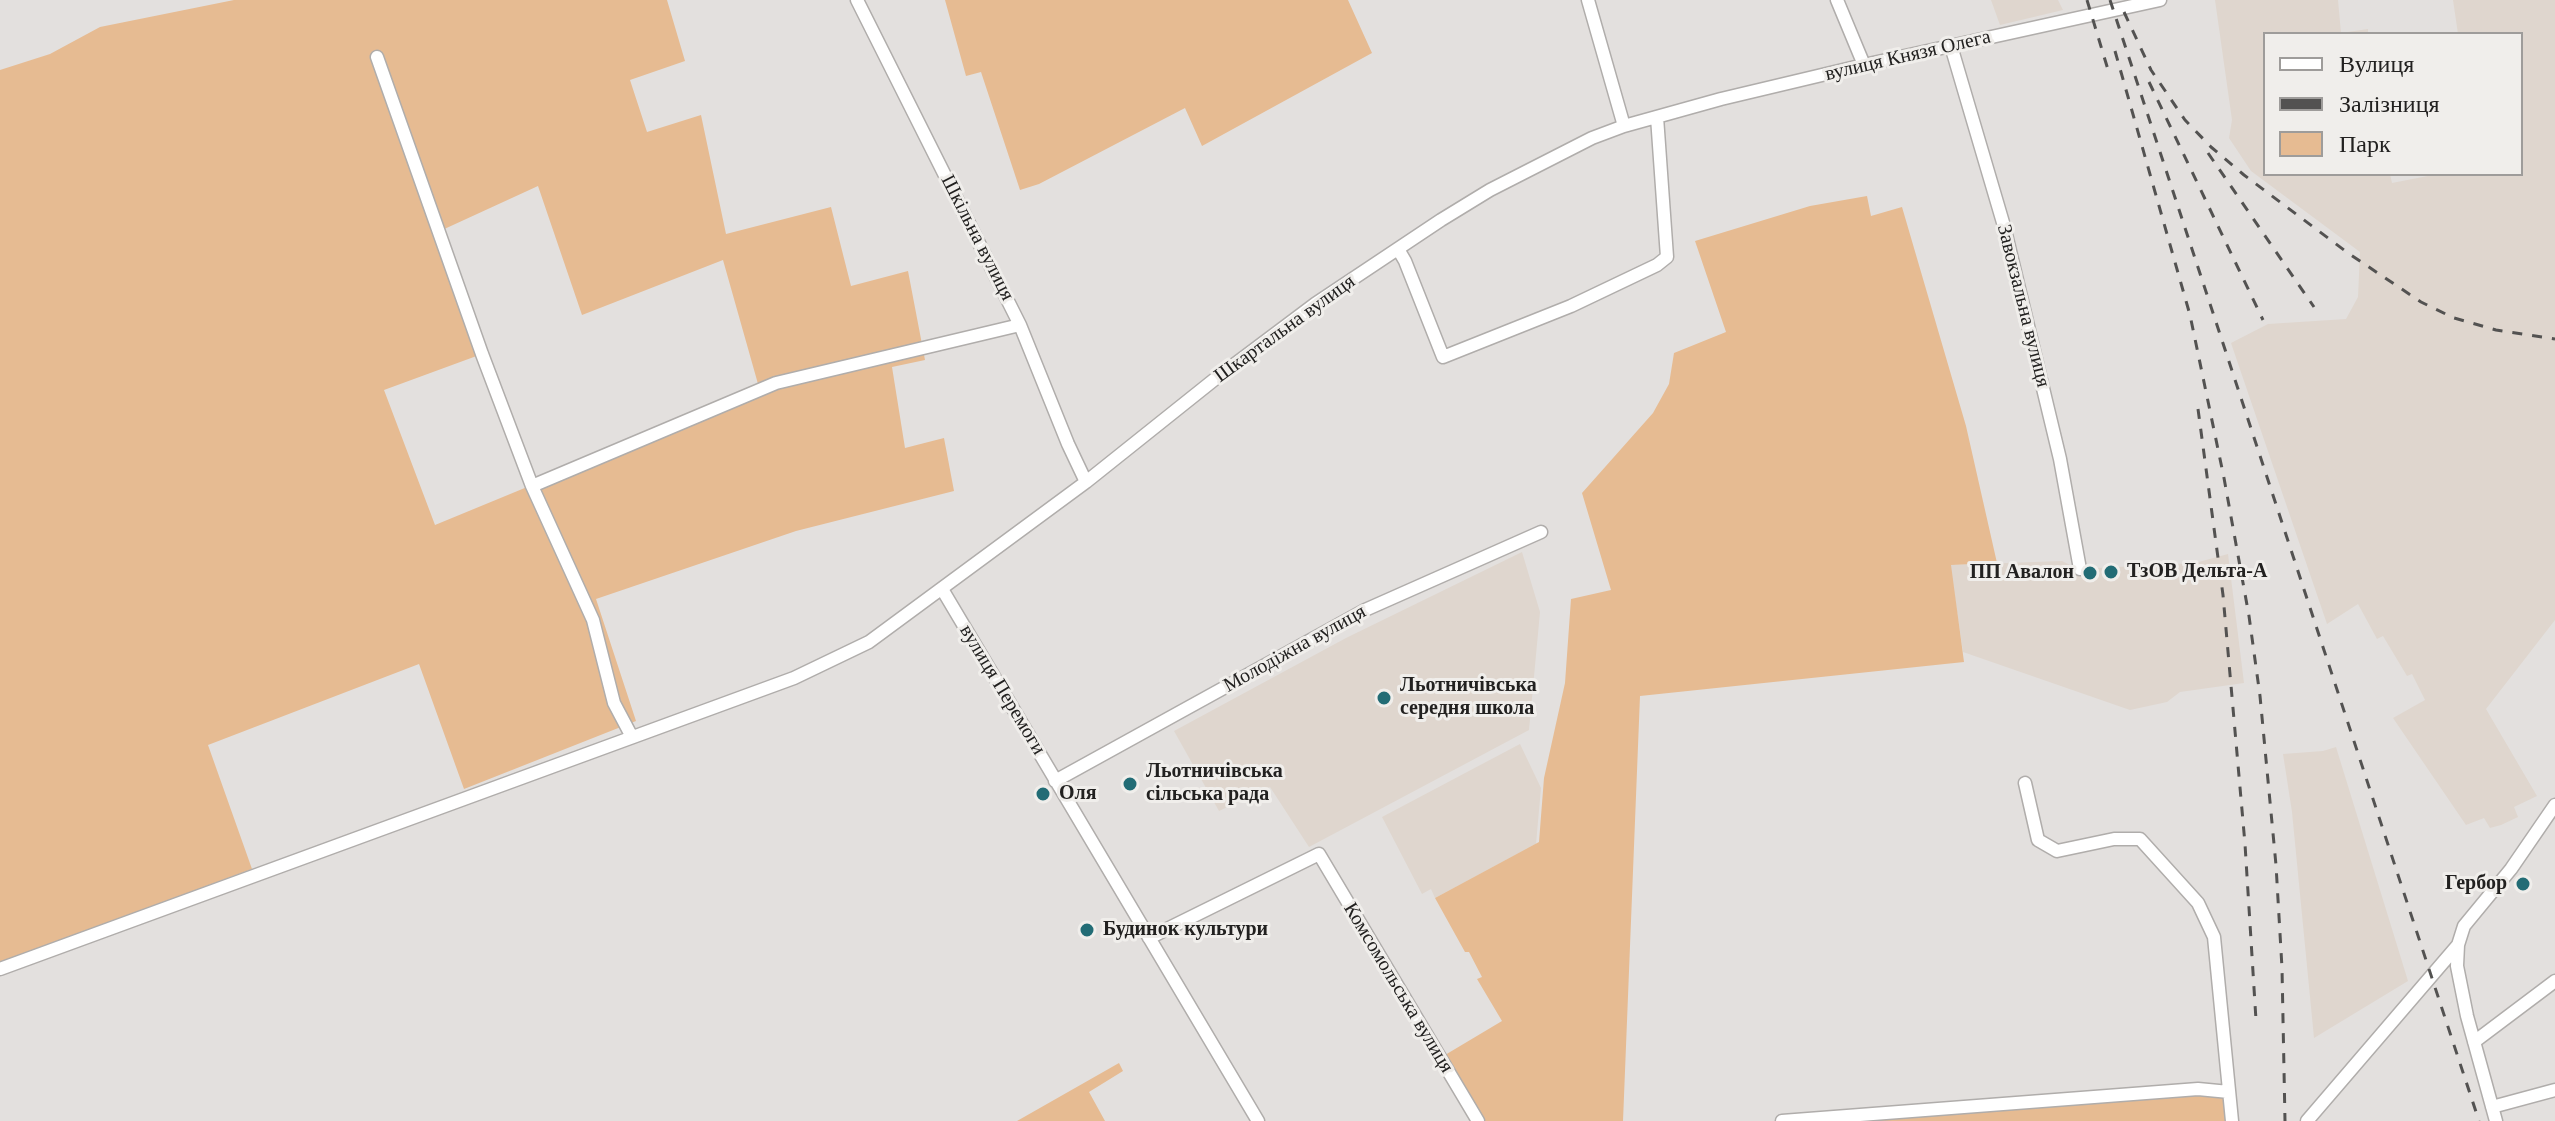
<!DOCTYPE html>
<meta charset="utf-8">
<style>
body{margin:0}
#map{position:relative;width:2555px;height:1121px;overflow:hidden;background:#e3e0de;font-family:Georgia,serif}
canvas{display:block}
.legend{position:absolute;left:2263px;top:32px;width:260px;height:144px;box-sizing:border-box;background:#f0eeeb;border:2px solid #9e9c9a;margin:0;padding:10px 14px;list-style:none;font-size:24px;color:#222120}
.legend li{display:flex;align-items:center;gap:16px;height:40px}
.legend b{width:40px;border:2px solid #9e9c9a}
</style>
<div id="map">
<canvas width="2555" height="1121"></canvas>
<ul class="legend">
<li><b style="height:10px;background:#fff"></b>Вулиця</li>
<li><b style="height:10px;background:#535251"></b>Залізниця</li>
<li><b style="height:22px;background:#e6bb92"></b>Парк</li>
</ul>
</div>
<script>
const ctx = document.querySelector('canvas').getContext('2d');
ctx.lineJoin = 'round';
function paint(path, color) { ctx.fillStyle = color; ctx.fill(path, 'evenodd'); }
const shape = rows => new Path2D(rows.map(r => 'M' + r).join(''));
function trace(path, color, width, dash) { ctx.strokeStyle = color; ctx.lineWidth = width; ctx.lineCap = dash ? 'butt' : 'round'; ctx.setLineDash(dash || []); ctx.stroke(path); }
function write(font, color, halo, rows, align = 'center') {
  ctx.font = font + ' Georgia,serif'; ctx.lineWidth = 6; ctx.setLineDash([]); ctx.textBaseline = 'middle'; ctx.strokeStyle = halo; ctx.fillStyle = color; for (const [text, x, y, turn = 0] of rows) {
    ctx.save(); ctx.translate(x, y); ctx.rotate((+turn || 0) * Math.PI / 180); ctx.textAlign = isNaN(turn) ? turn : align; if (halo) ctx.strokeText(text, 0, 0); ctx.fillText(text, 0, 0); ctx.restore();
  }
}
paint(shape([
 [1991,0,2058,0,2063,10,2000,25],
 [2215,0,2338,0,2341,33,2368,29,2368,34,2265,34,2265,174,2390,174,2392,183,2438,174,2521,174,2521,34,2458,34,2453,0,2555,0,2555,620,2486,709,2537,796,2514,807,2518,817,2501,825,2490,828,2484,818,2466,825,2393,718,2425,700,2412,674,2407,676,2383,636,2377,639,2358,604,2327,624,2231,343,2268,324,2346,319,2358,297,2360,252,2251,171,2229,138,2232,120],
 [1522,552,1540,612,1529,730,1309,847,1270,787,1219,811,1174,731,1346,638],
 [2228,554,2244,683,2180,692,2167,702,2130,710,1963,652,1950,565,2062,561,2078,569,2195,563],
 [1520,744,1541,788,1536,844,1435,898,1431,889,1422,894,1382,817],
 [2336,747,2408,981,2314,1038,2292,812,2283,754,2323,751]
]), '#dfd6ce');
paint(shape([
 [234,0,667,0,685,61,630,80,647,132,701,115,726,234,831,207,851,286,908,271,925,360,892,367,905,448,944,438,954,491,796,531,596,599,636,721,464,789,419,664,208,745,252,869,0,963,0,70,50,54,100,27],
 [538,186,582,315,723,260,760,391,435,525,384,390,482,354,440,231],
 [945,0,1348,0,1372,53,1202,146,1185,108,1039,184,1020,190,981,72,966,76],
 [1867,196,1871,216,1902,207,1966,426,1997,563,1951,565,1964,662,1640,696,1623,1121,1484,1121,1445,1055,1502,1021,1477,979,1482,977,1469,952,1465,952,1435,898,1539,842,1544,778,1565,683,1571,599,1611,590,1582,493,1653,413,1669,384,1674,353,1726,332,1695,241,1810,206],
 [1119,1063,1123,1071,1089,1092,1105,1121,1017,1121],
 [2222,1092,2226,1121,1782,1121]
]), '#e6bb92');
const minor = shape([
 [857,0,1020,325,1068,444,1086,482],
 [1588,0,1624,126],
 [1837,0,1864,65],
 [1951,46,2004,226,2060,459,2080,569],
 [377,57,482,354,532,486,593,620,614,703,632,737],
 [1398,249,1405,261,1443,357,1571,306,1657,265,1667,257,1657,117],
 [532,486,776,383,1020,325],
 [942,589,1258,1121],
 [1055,781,1365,610,1541,532],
 [2025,783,2038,840,2057,851,2114,839,2140,839,2198,903,2214,937,2232,1121],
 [1149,938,1319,854,1478,1121],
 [2458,945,2457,966,2467,1016,2496,1121],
 [0,969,794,678,869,642,1086,482,1215,379,1315,304,1441,220,1490,190,1592,138,1624,126,1721,99,1864,65,2160,0],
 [2474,1042,2555,981],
 [2492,1107,2555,1090],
 [1782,1121,2198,1089,2229,1092],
 [2307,1121,2458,945,2464,926,2511,869,2555,805]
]);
trace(minor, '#b0adab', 15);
trace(minor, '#fff', 12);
trace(shape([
 [2087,0,2109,73],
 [2110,0,2479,1121],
 [2124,12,2151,70,2185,120,2211,147,2244,175,2348,253,2421,302,2454,318,2496,330,2555,339],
 [2115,51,2190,315,2224,478,2249,616,2260,696,2276,865,2282,968,2285,1121],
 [2149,82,2263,320],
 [2208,153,2314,307],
 [2198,409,2223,595,2245,844,2256,1020]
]), '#535251', 3, [10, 10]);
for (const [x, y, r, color] of [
 [2111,572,8,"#226c75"],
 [2090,573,8,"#226c75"],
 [1384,698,8,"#226c75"],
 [1130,784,8,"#226c75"],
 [1043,794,8,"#226c75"],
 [2523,884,8,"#226c75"],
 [1087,930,8,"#226c75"]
]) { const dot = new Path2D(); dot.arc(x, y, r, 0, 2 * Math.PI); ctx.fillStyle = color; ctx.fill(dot); trace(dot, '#f0eeeb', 3); }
write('20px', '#222120', '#f0eeeb', [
 ["вулиця Князя Олега",1908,56,-13],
 ["Шкільна вулиця",977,238,63],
 ["Завокзальна вулиця",2023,306,76],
 ["Шкартальна вулиця",1285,329,-36],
 ["Молодіжна вулиця",1295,649,-29],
 ["вулиця Перемоги",1002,690,59],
 ["Комсомольська вулиця",1398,988,59]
]);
write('bold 20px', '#222120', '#f0eeeb', [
 ["ТзОВ Дельта-А",2127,572],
 ["ПП Авалон",2074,573,"right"],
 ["Льотничівська",1400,686],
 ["середня школа",1400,709],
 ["Льотничівська",1146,772],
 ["сільська рада",1146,795],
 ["Оля",1059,794],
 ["Гербор",2507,884,"right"],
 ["Будинок культури",1103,930]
], 'left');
</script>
